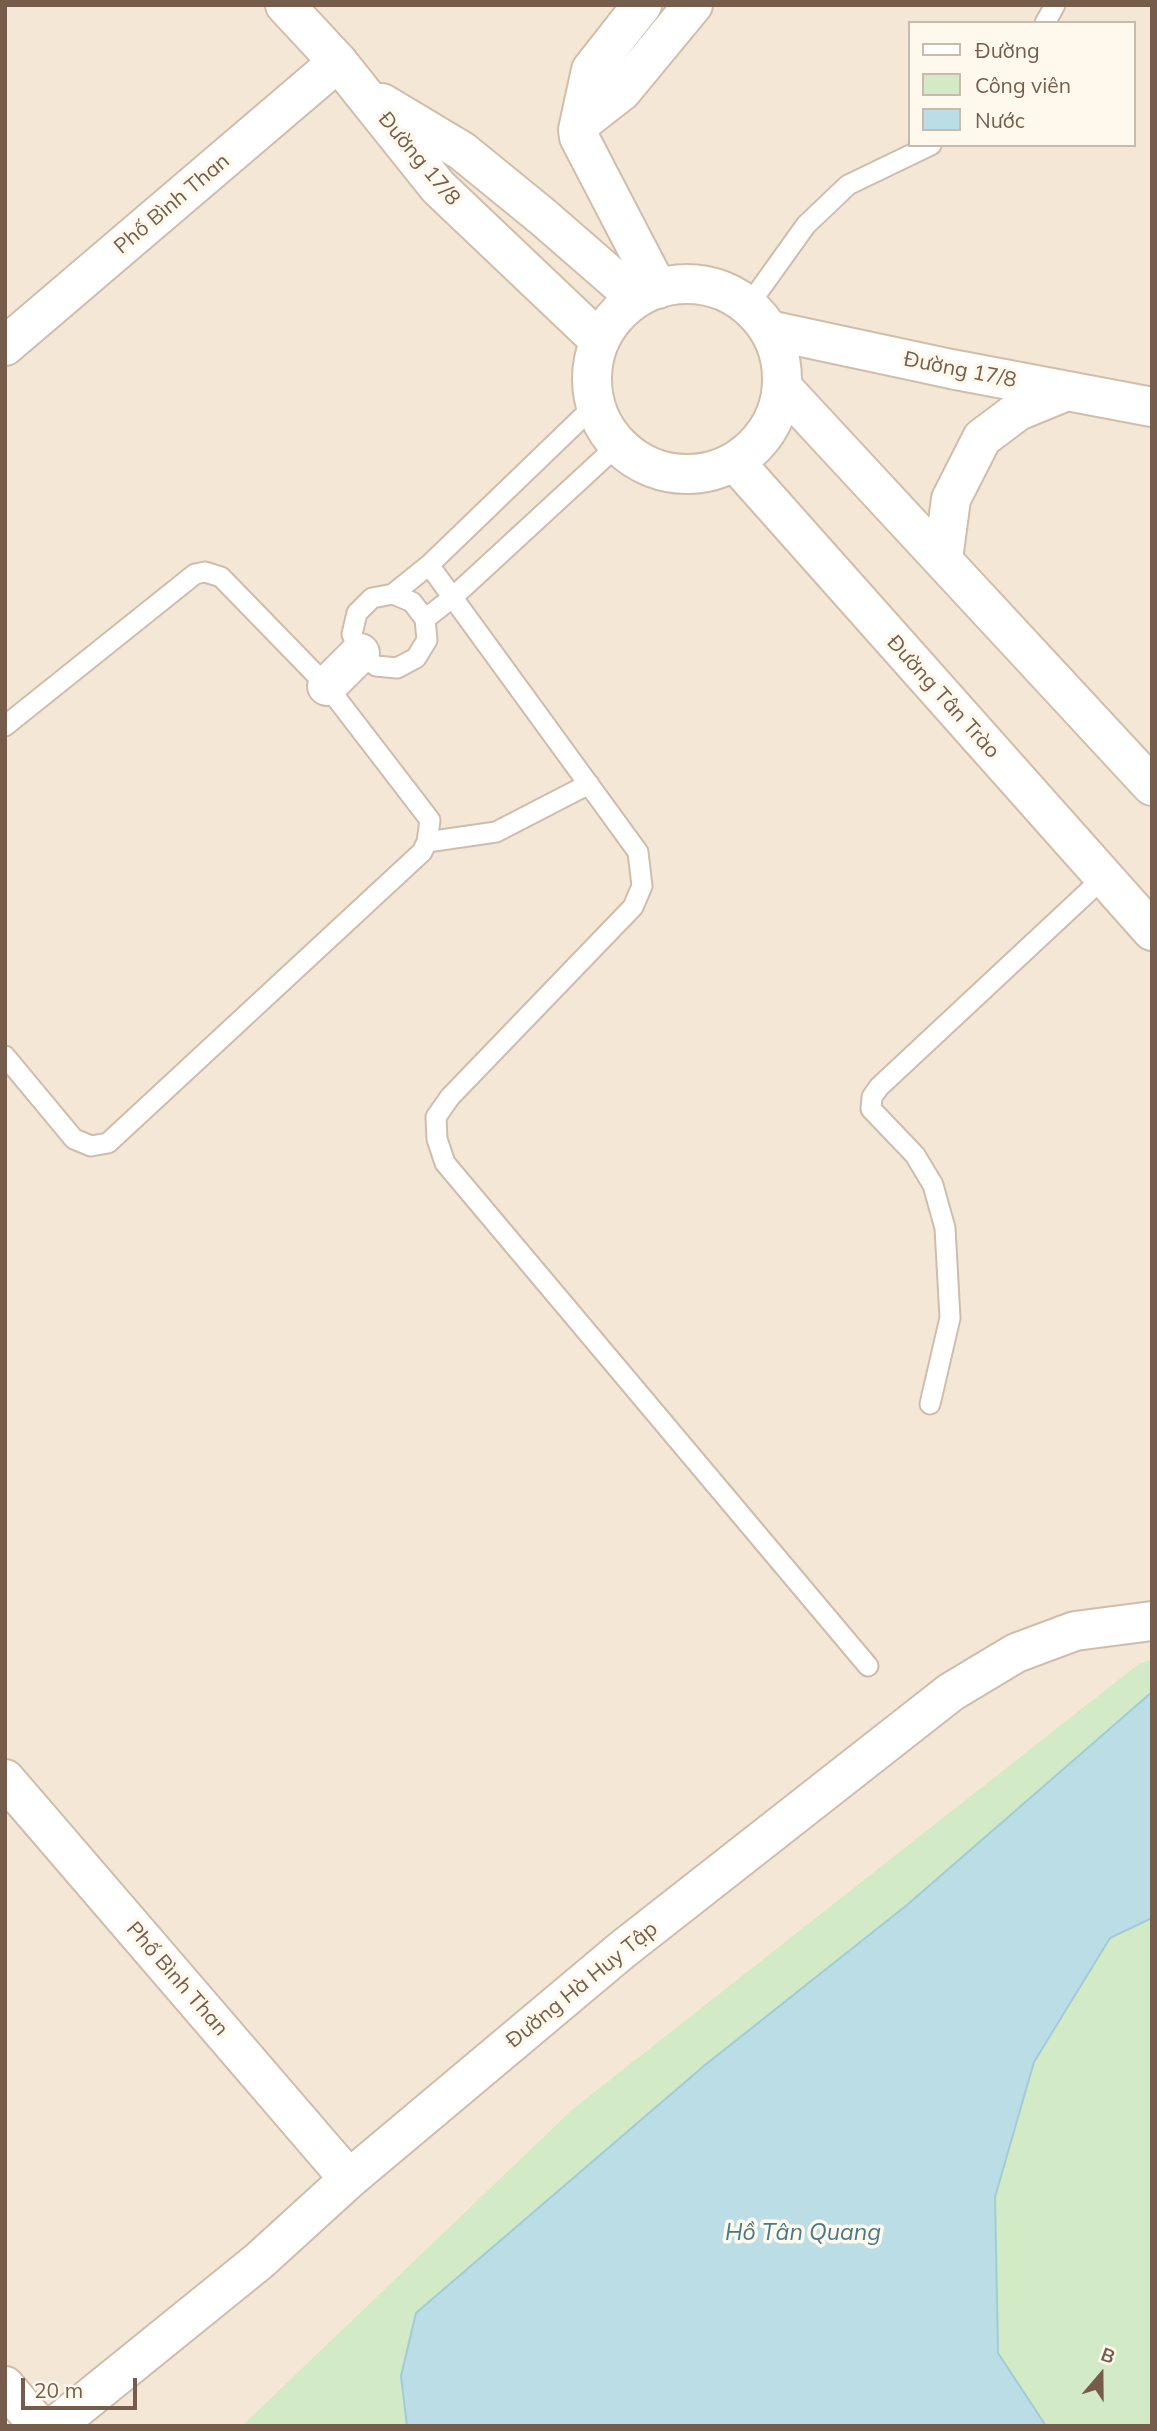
<!DOCTYPE html>
<meta charset="utf-8">
<style>
body{margin:0}
#map{position:relative;width:1157px;height:2431px;overflow:hidden;background:#fcf5e6;font-family:Mulish,sans-serif}
canvas{display:block}
.frame{position:absolute;inset:0;border:7px solid #765d4b;pointer-events:none}
.legend{position:absolute;left:908px;top:21px;width:228px;height:126px;box-sizing:border-box;background:#fff9ed;border:2px solid #c8bbac;margin:0;padding:9px 12px;list-style:none;font-size:21px;color:#765d4b}
.legend li{display:flex;align-items:center;gap:14px;height:35px}
.legend b{width:35px;border:2px solid #c8bbac}
.north{position:absolute;left:1066px;top:2340px;width:70px;height:70px;-webkit-text-stroke:5px #fff9ed;paint-order:stroke;rotate:20deg;font-size:19px;font-weight:700;line-height:28px;text-align:center;color:#765d4b}
.north::after{content:'';display:block;margin:auto;width:24px;height:32px;background:#765d4b;clip-path:polygon(50% 0,100% 100%,50% 72%,0 100%)}
.scale{position:absolute;left:21px;top:2378px;width:116px;height:32px;box-sizing:border-box;border:4px solid #765d4b;border-top:0;padding-left:9px;font-size:21px;line-height:24px;white-space:nowrap;color:#765d4b;-webkit-text-stroke:5px #fff9ed;paint-order:stroke}
</style>
<div id="map">
<canvas width="1157" height="2431"></canvas>
<div class="frame"></div>
<ul class="legend">
<li><b style="height:9px;background:#fff"></b>Đường</li>
<li><b style="height:19px;background:#d2eac5"></b>Công viên</li>
<li><b style="height:19px;background:#bbdde6"></b>Nước</li>
</ul>
<div class="north">B</div>
<div class="scale">20 m</div>
</div>
<script>
const ctx = document.querySelector('canvas').getContext('2d');
ctx.lineJoin = 'round';
function paint(path, color) { ctx.fillStyle = color; ctx.fill(path, 'evenodd'); }
const shape = rows => new Path2D(rows.map(r => 'M' + r).join(''));
function trace(path, color, width, dash) { ctx.strokeStyle = color; ctx.lineWidth = width; ctx.lineCap = dash ? 'butt' : 'round'; ctx.setLineDash(dash || []); ctx.stroke(path); }
function write(font, color, halo, rows, align = 'center') {
  ctx.font = font + ' Mulish,sans-serif'; ctx.lineWidth = 7; ctx.setLineDash([]); ctx.textBaseline = 'middle'; ctx.strokeStyle = halo; ctx.fillStyle = color; for (const [text, x, y, turn = 0] of rows) {
    ctx.save(); ctx.translate(x, y); ctx.rotate((+turn || 0) * Math.PI / 180); ctx.textAlign = isNaN(turn) ? turn : align; if (halo) ctx.strokeText(text, 0, 0); ctx.fillText(text, 0, 0); ctx.restore();
  }
}
paint(shape([
 [5,5,1152,5,1152,2426,5,2426],
 [910,23,1134,23,1134,145,910,145]
]), '#f4e7d5');
paint(shape([
 [1152,1660,1152,2426,242,2426,573,2109,1140,1663]
]), '#d2eac5');
const water = shape([
 [1152,1692,1152,1918,1110,1938,1034,2062,995,2197,998,2353,1046,2426,407,2426,401,2376,416,2313,705,2065,907,1905,1152,1692]
]);
paint(water, '#bbdde6');
trace(water, '#a1ccd7', 2);
const lane = shape([
 [1045,23,1055,5],
 [748,306,806,225,848,185,931,145],
 [429,565,638,852,642,886,633,907,450,1097,436,1117,437,1139,445,1163,868,1666],
 [393,594,412,602,425,619,427,640,416,658,397,668,376,666,360,653,352,634,357,613,372,598,393,594,429,565,595,405],
 [425,619,452,598,618,445],
 [5,726,195,574,205,572,221,577,327,686,430,820,427,842,422,852,108,1143,91,1146,74,1139,5,1056],
 [427,842,496,832,589,784],
 [930,1404,950,1318,945,1228,933,1185,915,1155,871,1109,872,1097,879,1087,1103,878]
]);
const street = shape([
 [5,346,338,62],
 [327,686,360,653],
 [5,1779,349,2179],
 [5,2386,39,2426],
 [55,2426,259,2261,349,2179,622,1950,951,1692,1016,1653,1075,1631,1152,1621]
]);
const secondary = shape([
 [285,5,338,62,438,187,600,341],
 [642,5,591,70,578,130,579,137,658,289],
 [382,103,462,151,543,217,636,298],
 [581,123,622,91,693,5],
 '592 379a95 95 0 1 1 190 0a95 95 0 1 1-190 0Z',
 [769,330,951,369,1152,407],
 [783,388,1152,786],
 [735,462,1152,931],
 [943,559,951,499,982,438,1018,411,1067,391]
]);
trace(lane, '#cebdad', 23);
trace(street, '#cebdad', 42);
trace(secondary, '#d1beaa', 42);
trace(lane, '#fff', 19);
trace(street, '#fff', 38);
trace(secondary, '#fff', 38);
write('21px', '#765d4b', '#fff9ed', [
 ["Đường 17/8",419,159,50],
 ["Phố Bình Than",172,204,-40],
 ["Đường 17/8",960,370,11],
 ["Đường Tân Trào",943,697,48],
 ["Phố Bình Than",177,1979,49],
 ["Đường Hà Huy Tập",582,1985,-39]
]);
write('italic 23px', '#457a89', '#fff9ed', [
 ["Hồ Tân Quang",803,2233]
]);
</script>
